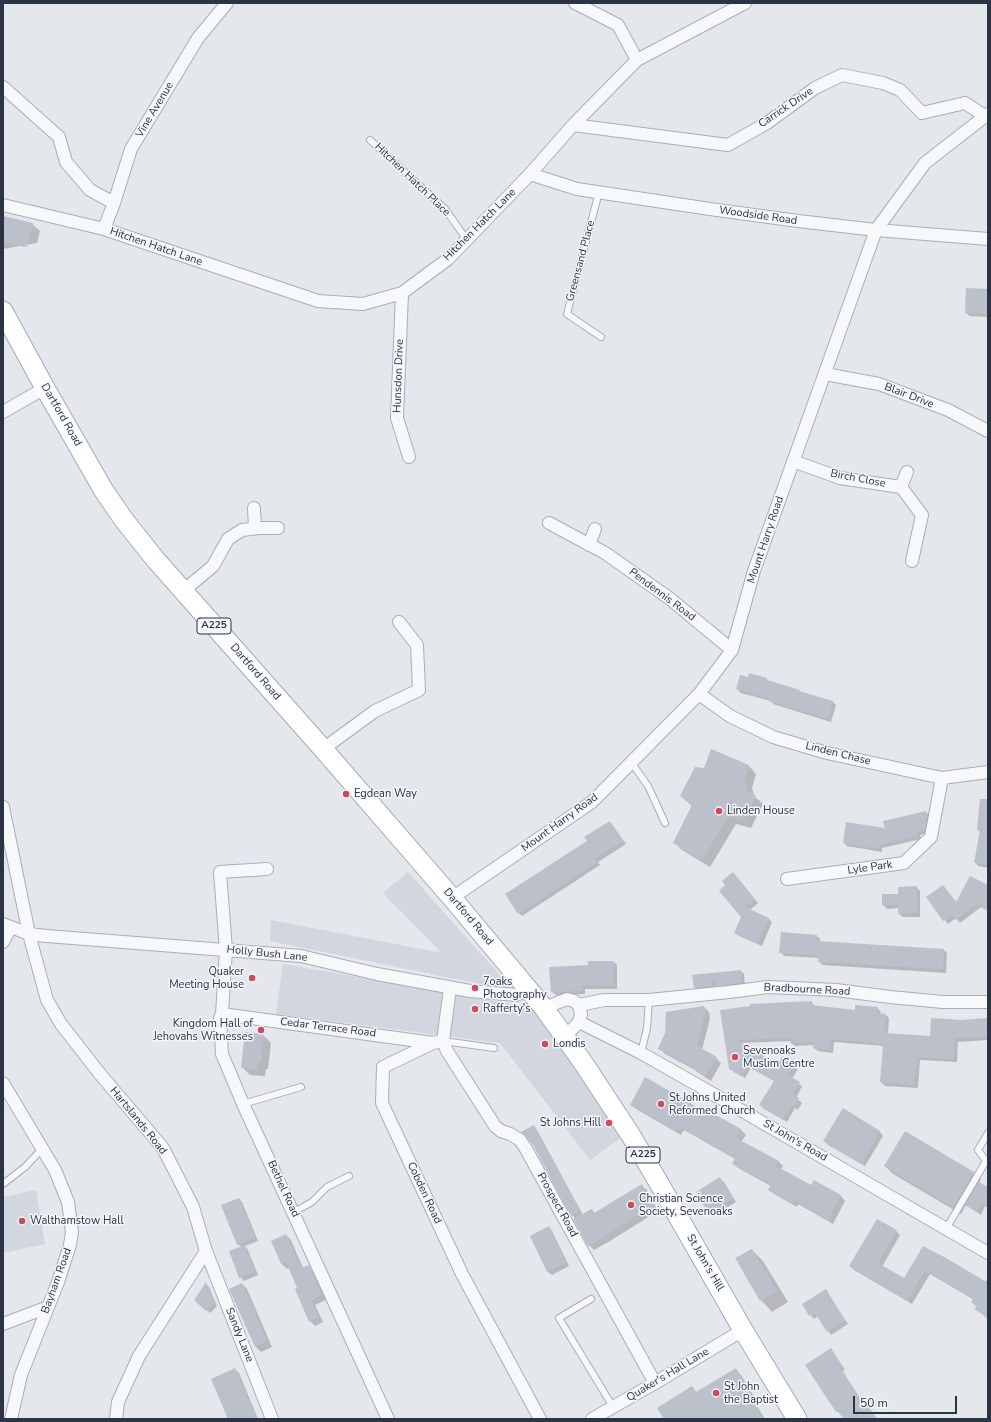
<!DOCTYPE html>
<style>
body{margin:0}
#map{position:relative;width:991px;height:1422px;overflow:hidden;background:#e4e7ec;font-family:"Nunito Sans",sans-serif}
canvas{display:block}
.frame{position:absolute;inset:0;border:4px solid #2b3445;pointer-events:none}
.scale{position:absolute;left:853px;top:1396px;width:104px;height:18px;box-sizing:border-box;border:2px solid #2b3445;border-top:0;padding-left:5px;font-size:12px;line-height:14px;white-space:nowrap;color:#2b3445;-webkit-text-stroke:3px #f4f6f9;paint-order:stroke}
</style>
<div id="map">
<canvas width="991" height="1422"></canvas>
<div class="frame"></div>
<div class="scale">50 m</div>
</div>
<script>
const ctx = document.querySelector('canvas').getContext('2d');
ctx.lineJoin = 'round';
function paint(path, color) { ctx.fillStyle = color; ctx.fill(path, 'evenodd'); }
const shape = rows => new Path2D(rows.map(r => 'M' + r).join(''));
function trace(path, color, width, dash) { ctx.strokeStyle = color; ctx.lineWidth = width; ctx.lineCap = dash ? 'butt' : 'round'; ctx.setLineDash(dash || []); ctx.stroke(path); }
function write(font, color, halo, rows, align = 'center') {
  ctx.font = font + ' "Nunito Sans",sans-serif'; ctx.lineWidth = 3; ctx.setLineDash([]); ctx.textBaseline = 'middle'; ctx.strokeStyle = halo; ctx.fillStyle = color; for (const [text, x, y, turn = 0] of rows) {
    ctx.save(); ctx.translate(x, y); ctx.rotate((+turn || 0) * Math.PI / 180); ctx.textAlign = isNaN(turn) ? turn : align; if (halo) ctx.strokeText(text, 0, 0); ctx.fillText(text, 0, 0); ctx.restore();
  }
}
paint(shape([
 [408,872,514,991,270,941,271,920,442,953,383,893],
 [283,964,536,1008,622,1137,590,1160,500,1043,276,1014],
 [36,1190,45,1244,3,1253,3,1197]
]), '#d2d6de');
paint(shape([
 [3,217,32,224,40,231,37,243,3,249],
 [988,290,988,317,970,316,966,313],
 [749,678,767,679,769,682,833,702,836,705,831,722,773,704,771,701,741,693,737,689],
 [749,766,756,774,752,788,754,796,763,804,751,828,736,824,710,867,682,850,675,843,692,806,681,796],
 [988,802,988,868,978,866,975,862,980,832,978,830],
 [926,812,929,815,928,833,920,835,921,839,882,848,882,852,847,846,844,843,886,829],
 [610,822,626,844,598,862,600,865,522,916,519,913,588,841],
 [736,877,758,903,750,910,769,919,772,922,762,946,739,936,735,933,742,916],
 [943,886,957,903,988,887,988,911,981,907,960,923,956,918,948,924,927,898],
 [916,887,920,891,920,917,902,917,899,913,899,908,887,909,883,905,899,895],
 [817,936,820,939,820,942,944,950,947,953,946,973,822,965,819,961,819,958,784,956,781,952],
 [614,962,617,965,617,989,585,989,585,994,556,995,552,992,589,966],
 [741,971,744,974,745,986,720,989,717,985,716,989,698,991,695,988,694,975],
 [811,1002,815,1006,855,1011,877,1008,881,1012,880,1014,886,1015,889,1018,888,1034,931,1037,961,1021,988,1019,988,1040,958,1042,957,1062,920,1060,918,1088,885,1086,881,1082,884,1046,834,1042,833,1053,818,1051,814,1048,815,1045,795,1046,791,1043,793,1041,740,1043,779,1065,794,1066,798,1069,792,1079,802,1086,796,1098,802,1103,798,1110,795,1108,787,1122,764,1109,761,1105,774,1081,751,1068,745,1078,734,1072,730,1068,721,1011],
 [704,1007,709,1012,710,1019,702,1050,716,1058,721,1063,711,1081,700,1074,695,1070,665,1054,659,1048],
 [245,1033,263,1035,271,1043,268,1069,266,1069,265,1076,250,1075,242,1067],
 [631,1104,704,1112,705,1110,741,1130,746,1135,741,1142,779,1162,783,1166,781,1170,812,1186,814,1181,841,1196,845,1201,833,1224,798,1204,797,1207,774,1194,769,1190,771,1186,738,1168,733,1163,735,1159,684,1130,681,1135,636,1109],
 [843,1109,880,1132,883,1136,865,1166,828,1145,825,1141],
 [534,1126,537,1130,583,1215,592,1210,596,1214,642,1186,647,1190,658,1211,610,1241,594,1250,589,1245,576,1219,572,1215],
 [885,1166,973,1173,981,1180,979,1183,988,1188,988,1208,985,1206,981,1215,966,1205,961,1214,893,1174],
 [720,1179,724,1182,736,1202,713,1216,709,1212],
 [239,1199,242,1202,258,1241,245,1246,248,1250,258,1275,244,1281,240,1277,241,1247,238,1244],
 [549,1227,552,1231,569,1266,552,1275,548,1272,531,1237],
 [896,1231,900,1235,882,1267,904,1280,923,1247,985,1282,986,1280,988,1281,988,1319,976,1309,977,1307,972,1302,974,1300,930,1274,912,1304,854,1270,850,1266],
 [286,1235,291,1240,303,1268,308,1266,313,1271,326,1300,315,1305,323,1322,315,1326,310,1321,299,1288,289,1267,287,1269,282,1264],
 [752,1250,763,1261,788,1302,772,1312,761,1300],
 [206,1284,209,1287,217,1306,210,1313,199,1303],
 [242,1284,247,1289,272,1347,261,1352,255,1346],
 [825,1290,848,1324,831,1335,818,1316,814,1319,803,1305],
 [834,1353,845,1370,842,1371,864,1405,869,1407,877,1419,845,1419,837,1411],
 [735,1369,741,1375,756,1400,754,1401,765,1419,665,1419,692,1387,697,1393],
 [235,1370,239,1373,258,1419,230,1419]
]), '#0003');
paint(shape([
 [3,216,33,223,27,247,3,243],
 [966,288,988,289,988,314,965,313],
 [749,673,767,678,767,680,800,690,799,691,833,701,828,719,769,701,769,699,736,689,740,675,748,677],
 [711,749,749,765,745,780,747,791,756,796,744,821,728,817,702,860,673,843,692,805,680,796,695,767,704,768],
 [980,799,988,799,988,865,974,863,980,830,977,830],
 [926,811,927,816,925,830,917,831,918,836,879,845,878,849,843,843,846,822,885,828,883,821],
 [610,821,623,841,595,858,597,862,518,914,505,894,587,841,584,837],
 [733,872,755,899,745,907,769,918,758,943,734,933,741,917,719,891,725,885,722,881],
 [970,876,988,885,988,910,977,904,956,920,952,915,943,921,926,897,943,885,956,902],
 [917,886,917,913,898,914,898,905,882,905,882,894,898,894,898,887],
 [781,932,817,935,817,941,944,949,943,969,818,962,818,955,779,953],
 [588,961,614,961,614,986,582,985,582,991,551,992,549,967,588,965],
 [741,970,742,982,716,986,714,977,712,986,694,988,692,975],
 [812,1001,811,1005,855,1010,855,1005,878,1007,877,1013,886,1014,884,1033,930,1036,931,1018,961,1020,988,1018,988,1037,955,1038,954,1059,917,1057,914,1085,880,1082,883,1044,831,1039,829,1050,813,1048,814,1042,790,1043,793,1038,737,1040,778,1064,782,1057,795,1065,788,1075,800,1082,792,1094,799,1098,794,1107,791,1106,783,1119,759,1105,774,1081,747,1065,741,1076,729,1069,720,1010,750,1006,750,1004],
 [704,1006,705,1013,697,1046,717,1057,705,1076,693,1069,694,1068,658,1049,665,1033,666,1012],
 [245,1032,263,1034,261,1062,258,1062,258,1069,241,1068],
 [645,1077,704,1111,705,1109,741,1129,736,1138,779,1161,776,1166,811,1185,814,1180,841,1195,828,1220,794,1200,792,1203,768,1190,771,1184,732,1164,735,1158,679,1126,676,1131,630,1105],
 [843,1108,880,1131,861,1164,823,1141],
 [534,1125,580,1211,571,1216,533,1145,526,1136,521,1132],
 [905,1131,974,1172,953,1207,884,1166],
 [720,1177,733,1198,708,1213,696,1192],
 [979,1182,988,1187,988,1207,982,1203,977,1212,965,1205],
 [642,1184,654,1206,606,1235,606,1236,588,1246,573,1219,592,1209,594,1213],
 [239,1198,255,1237,237,1245,221,1205],
 [877,1219,897,1230,878,1263,904,1278,923,1246,946,1258,988,1283,988,1318,974,1309,977,1306,971,1302,973,1299,925,1270,907,1301,849,1266],
 [549,1226,567,1262,547,1272,530,1236],
 [286,1234,301,1268,309,1265,322,1295,311,1300,319,1317,309,1322,295,1289,297,1288,286,1262,281,1264,271,1241],
 [245,1245,255,1272,239,1278,229,1251],
 [752,1249,777,1291,760,1301,735,1258],
 [206,1282,214,1303,206,1311,194,1300],
 [242,1283,267,1341,255,1347,229,1289],
 [826,1289,845,1320,827,1332,815,1313,809,1316,802,1304],
 [831,1348,842,1366,840,1367,864,1404,866,1402,876,1419,844,1419,838,1411,836,1412,805,1365],
 [235,1368,257,1419,228,1419,211,1379],
 [736,1368,751,1394,749,1395,764,1419,664,1419,657,1408,692,1386,696,1392]
]), '#bbc0ca');
const lane = shape([
 [370,140,445,209,467,240],
 [599,192,567,314,601,337],
 [631,762,648,786,665,823],
 [443,1041,494,1048],
 [641,1053,647,1028,649,1000],
 [243,1104,301,1087],
 [3,1184,25,1167,42,1149],
 [294,1212,312,1202,327,1187,349,1176],
 [946,1229,986,1161,978,1150,988,1133],
 [591,1299,559,1318,613,1407]
]);
const street = shape([
 [575,3,618,25,637,60],
 [3,87,59,137,66,162,90,190,114,203],
 [573,125,728,145,767,123,815,88,842,75,883,83,900,90,922,113,965,103,985,116],
 [530,174,577,189,710,209,798,221,876,230,988,239],
 [3,205,104,229,318,301,363,304,402,293,448,259,530,174,573,125,637,60,745,3],
 [104,229,114,203,131,149,198,38,227,3],
 [402,293,397,418,409,457],
 [825,374,879,384,948,410,988,431],
 [3,412,45,388],
 [793,461,840,478,901,487,922,515,912,561],
 [901,487,907,472],
 [254,508,255,528],
 [549,523,605,553,669,598,732,650],
 [589,545,595,529],
 [183,591,213,566,228,539,242,530,259,528,278,528],
 [699,694,730,716,773,737,827,753,942,778,988,772],
 [323,749,375,711,419,690,417,645,399,622],
 [3,807,29,934,47,1000,61,1024,100,1074,163,1148,193,1207,206,1251,139,1356,118,1402,116,1419],
 [267,869,220,872,226,950,222,1014,220,1018,222,1054,243,1104,388,1419],
 [787,879,904,863,931,837,942,778],
 [452,898,592,802,699,694,732,650,754,571,876,230,925,163,988,114],
 [3,924,29,934,47,936,301,956,377,974,470,991,516,995,528,990],
 [3,942,11,927],
 [450,988,443,1041,433,1043,383,1067,382,1103,462,1274,540,1419],
 [579,1005,604,1000,649,1000,729,992,768,987,836,990,890,997,943,1002,988,1002],
 [544,1008,567,999,574,1001,579,1005,581,1014,579,1022,564,1038],
 [222,1014,433,1043],
 [579,1022,641,1053,701,1087,988,1253],
 [443,1041,447,1051,495,1126,501,1131,510,1134,520,1140,526,1149,655,1383],
 [3,1083,55,1170,68,1202,72,1232,70,1245,58,1282,21,1375,11,1419],
 [206,1251,272,1419],
 [3,1324,48,1307],
 [592,1419,655,1383,743,1330]
]);
const primary = shape([
 [3,311,45,388,104,491,124,520,155,559,323,749,452,898,544,1008,584,1064,630,1134,656,1178,743,1330,797,1419]
]);
trace(lane, '#a9aeb7', 8);
trace(street, '#a9aeb7', 14);
trace(primary, '#a3abb8', 21);
trace(lane, '#f7f8fa', 6);
trace(street, '#f7f8fa', 12);
trace(primary, '#fff', 19);
for (const [x, y, r, color] of [
 [346,794,4,"#d1495b"],
 [719,811,4,"#d1495b"],
 [252,978,4,"#d1495b"],
 [475,988,4,"#d1495b"],
 [475,1009,4,"#d1495b"],
 [261,1030,4,"#d1495b"],
 [545,1044,4,"#d1495b"],
 [735,1057,4,"#d1495b"],
 [661,1104,4,"#d1495b"],
 [609,1123,4,"#d1495b"],
 [631,1205,4,"#d1495b"],
 [22,1221,4,"#d1495b"],
 [716,1393,4,"#d1495b"]
]) { const dot = new Path2D(); dot.arc(x, y, r, 0, 2 * Math.PI); ctx.fillStyle = color; ctx.fill(dot); trace(dot, '#f4f6f9', 1.5); }
for (const [x, y, w] of [
 [214,626,34],
 [643,1155,34]
]) { const box = new Path2D(); box.roundRect(x - w / 2, y - 8, w, 16, 3); ctx.fillStyle = '#f4f6f9'; ctx.fill(box); trace(box, '#2b3445', 1); }
write('bold 10px', '#2b3445', null, [
 ["A225",214,626],
 ["A225",643,1155]
]);
write('11px', '#2b3445', '#f4f6f9', [
 ["Carrick Drive",786,108,-34],
 ["Vine Avenue",155,110,-59],
 ["Hitchen Hatch Place",412,180,44],
 ["Woodside Road",758,216,8],
 ["Hitchen Hatch Lane",480,225,-45],
 ["Hitchen Hatch Lane",156,247,19],
 ["Greensand Place",581,261,-75],
 ["Hunsdon Drive",399,376,-88],
 ["Blair Drive",909,396,21],
 ["Dartford Road",61,415,60],
 ["Birch Close",858,479,11],
 ["Mount Harry Road",766,540,-71],
 ["Pendennis Road",662,595,37],
 ["Dartford Road",255,672,49],
 ["Linden Chase",838,754,14],
 ["Mount Harry Road",560,823,-36],
 ["Lyle Park",870,868,-8],
 ["Dartford Road",468,917,50],
 ["Holly Bush Lane",267,954,6],
 ["Bradbourne Road",807,990,3],
 ["Cedar Terrace Road",328,1028,7],
 ["Hartslands Road",138,1121,51],
 ["St John's Road",795,1141,30],
 ["Bethel Road",283,1189,65],
 ["Cobden Road",424,1193,65],
 ["Prospect Road",557,1205,61],
 ["St John's Hill",705,1263,60],
 ["Bayham Road",57,1281,-70],
 ["Sandy Lane",239,1335,68],
 ["Quaker's Hall Lane",668,1375,-31]
]);
write('11px', '#2b3445', '#f4f6f9', [
 ["Egdean Way",354,794],
 ["Linden House",727,811],
 ["Quaker",244,972,"right"],
 ["Meeting House",244,985,"right"],
 ["7oaks",483,982],
 ["Photography",483,995],
 ["Rafferty's",483,1009],
 ["Kingdom Hall of",253,1024,"right"],
 ["Jehovahs Witnesses",253,1037,"right"],
 ["Londis",553,1044],
 ["Sevenoaks",743,1051],
 ["Muslim Centre",743,1064],
 ["St Johns United",669,1098],
 ["Reformed Church",669,1111],
 ["St Johns Hill",601,1123,"right"],
 ["Christian Science",639,1199],
 ["Society, Sevenoaks",639,1212],
 ["Walthamstow Hall",30,1221],
 ["St John",724,1387],
 ["the Baptist",724,1400]
], 'left');
</script>
